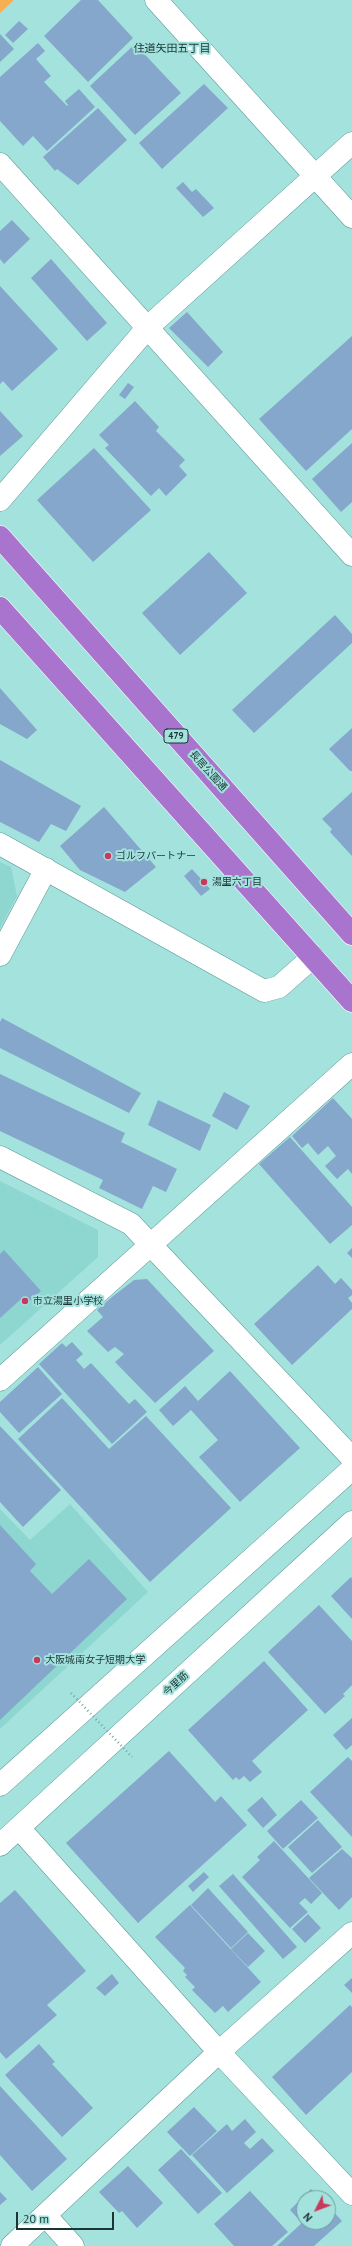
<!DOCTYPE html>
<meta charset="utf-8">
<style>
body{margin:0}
#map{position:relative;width:352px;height:2246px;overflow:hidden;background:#a3e2dd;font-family:"PT Sans",sans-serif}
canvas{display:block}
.north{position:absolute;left:296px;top:2190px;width:40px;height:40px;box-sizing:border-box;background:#a3e2dd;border:1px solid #6d9d99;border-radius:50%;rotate:228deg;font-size:11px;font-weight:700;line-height:16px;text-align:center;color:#1b3534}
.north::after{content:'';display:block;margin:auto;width:14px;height:18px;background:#c8395e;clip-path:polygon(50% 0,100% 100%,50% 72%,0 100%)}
.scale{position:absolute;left:16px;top:2212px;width:98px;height:18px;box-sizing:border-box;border:2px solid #1b3534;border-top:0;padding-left:5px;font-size:12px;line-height:14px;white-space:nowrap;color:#1b3534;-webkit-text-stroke:3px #a3e2dd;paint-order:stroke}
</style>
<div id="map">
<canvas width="352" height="2246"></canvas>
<div class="north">N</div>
<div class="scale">20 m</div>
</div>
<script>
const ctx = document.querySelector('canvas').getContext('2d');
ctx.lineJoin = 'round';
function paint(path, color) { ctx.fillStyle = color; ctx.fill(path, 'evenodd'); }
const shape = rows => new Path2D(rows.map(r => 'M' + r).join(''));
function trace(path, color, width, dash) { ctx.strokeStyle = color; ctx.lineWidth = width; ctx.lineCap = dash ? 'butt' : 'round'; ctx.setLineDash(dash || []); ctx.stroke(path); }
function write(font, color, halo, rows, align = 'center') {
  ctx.font = font + ' "PT Sans","Noto Sans JP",sans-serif'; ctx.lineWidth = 4; ctx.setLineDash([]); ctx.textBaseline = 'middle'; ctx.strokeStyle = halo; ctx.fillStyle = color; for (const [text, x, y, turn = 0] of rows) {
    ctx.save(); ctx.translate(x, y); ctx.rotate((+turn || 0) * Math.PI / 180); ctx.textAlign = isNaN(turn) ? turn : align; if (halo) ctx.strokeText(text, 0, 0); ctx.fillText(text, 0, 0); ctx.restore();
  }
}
paint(shape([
 [0,862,11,867,17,896,0,928],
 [0,1181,98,1230,98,1257,0,1345],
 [70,1504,148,1592,0,1729,0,1509,30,1540]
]), '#8ed7d1');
paint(shape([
 [0,0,14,0,0,13]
]), '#f7af54');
paint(shape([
 [81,0,98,0,133,38,88,82,44,36],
 [19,21,28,29,13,43,5,35],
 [0,34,14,49,0,62],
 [38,43,45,51,36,59,51,76,44,82,67,106,68,105,65,101,79,89,95,107,47,151,33,136,23,146,0,121,0,77],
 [135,44,181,93,135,135,90,86],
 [204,84,228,108,162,169,139,143],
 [98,108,127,140,78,185,57,169,55,171,43,157],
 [183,182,192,192,196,189,214,208,203,217,176,188],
 [12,220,30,239,4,264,0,259,0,231],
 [51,259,107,323,87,341,31,278],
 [0,286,58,349,12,391,3,381,0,384],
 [187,312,223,352,208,367,169,328],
 [352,336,352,429,306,471,259,419],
 [128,383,134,387,125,399,119,395],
 [135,401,159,427,156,431,185,460,179,466,187,475,166,496,159,488,151,496,105,448,109,445,99,435],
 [0,411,23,436,0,456],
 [352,443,352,502,341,512,312,479],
 [94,448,151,510,93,562,37,500],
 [209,552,247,593,180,655,142,613],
 [335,615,352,634,352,643,254,733,232,710],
 [0,688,37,730,27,739,0,724],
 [352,728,352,771,350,771,329,749],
 [0,760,81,806,66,831,51,824,39,842,0,822],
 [352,792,352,856,330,832,332,829,322,819],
 [104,807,156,867,125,892,80,870,60,846],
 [192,869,210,889,201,896,184,876],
 [2,1018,141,1093,129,1113,0,1048,0,1022],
 [0,1074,125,1133,121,1142,177,1169,166,1192,153,1186,142,1209,99,1188,103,1180,0,1131],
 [224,1092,250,1106,237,1130,212,1116],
 [333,1098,352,1119,352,1174,348,1169,337,1179,325,1166,336,1156,328,1146,318,1155,308,1143,302,1148,292,1136],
 [158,1100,211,1125,200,1151,148,1125],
 [290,1137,352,1207,352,1225,330,1244,259,1164],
 [352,1248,352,1258,347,1253],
 [4,1250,41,1291,25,1305,20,1300,0,1318,0,1254],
 [318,1265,335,1284,341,1278,352,1290,352,1295,348,1298,352,1303,352,1309,292,1365,254,1324],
 [147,1279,214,1351,155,1403,115,1362,124,1354,115,1347,108,1352,87,1331,103,1317,97,1310,112,1297,134,1280],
 [72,1342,83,1354,76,1360,84,1369,91,1363,129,1404,135,1399,147,1412,112,1444,39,1364,62,1343,66,1347],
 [38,1367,62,1394,19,1433,0,1412,0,1402],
 [230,1371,300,1448,240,1502,199,1457,218,1440,191,1410,173,1426,159,1410,185,1386,198,1401],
 [62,1398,109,1449,146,1416,231,1508,150,1582,18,1439],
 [0,1426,61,1490,23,1527,0,1502],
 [0,1525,36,1564,30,1571,52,1594,89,1559,127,1599,0,1720],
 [351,1577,352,1579,352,1619,331,1596],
 [319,1605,352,1641,352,1685,343,1694,345,1696,325,1714,268,1652],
 [264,1661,308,1710,252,1761,262,1772,250,1782,244,1776,239,1780,236,1777,233,1780,188,1730],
 [352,1718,352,1745,346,1750,333,1735],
 [169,1751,215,1802,221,1796,247,1825,138,1923,66,1843],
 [348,1757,352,1761,352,1837,310,1792],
 [262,1797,277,1815,263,1828,247,1810],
 [301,1800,318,1818,283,1849,267,1831],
 [318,1820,342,1847,312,1873,288,1847],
 [274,1841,322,1893,311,1904,305,1898,299,1903,308,1912,290,1928,242,1877,260,1860,257,1857],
 [342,1849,352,1858,352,1897,339,1910,309,1878],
 [204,1872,209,1877,193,1892,188,1886],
 [233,1874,297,1947,283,1959,219,1886],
 [208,1888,248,1932,231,1948,191,1905],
 [15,1890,86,1971,47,2005,57,2015,6,2059,0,2052,0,1903],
 [190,1905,261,1982,228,2012,223,2006,215,2013,192,1990,195,1987,185,1977,187,1975,183,1971,185,1968,155,1937],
 [308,1914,321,1928,305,1943,292,1929],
 [248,1933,265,1951,248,1967,231,1949],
 [112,1974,119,1983,105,1996,96,1988],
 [352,1978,352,1993,344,1985],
 [350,2005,352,2007,352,2072,306,2115,272,2077],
 [39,2044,55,2062,52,2064,93,2108,62,2137,5,2075],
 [0,2086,67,2159,32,2191,0,2155],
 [194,2107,217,2131,190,2156,167,2132],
 [245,2119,256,2132,244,2143,250,2149,262,2138,274,2151,227,2193,192,2155,227,2124,232,2131],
 [181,2149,222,2193,198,2214,158,2170],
 [128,2166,163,2203,137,2228,122,2211,119,2213,99,2192],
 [311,2189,320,2198,304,2198,304,2218,300,2221,290,2210],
 [250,2191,288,2232,272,2246,234,2246,214,2224],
 [0,2192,7,2199,0,2205],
 [328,2206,342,2221,314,2246,277,2246,304,2221,328,2222]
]), '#85a7cb');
const minor = shape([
 [156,0,352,217],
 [0,164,352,555],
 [0,500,148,327,352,143],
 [0,844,264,991,279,987,313,957],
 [0,955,46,869],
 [0,1157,131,1224,352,1458],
 [0,1380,352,1064],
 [0,1785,352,1469],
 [19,1828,219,2052,352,2194],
 [0,1845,352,1522],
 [46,2216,73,2246],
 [12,2246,219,2052,352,1933]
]);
const highway = shape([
 [0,537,352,934],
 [0,608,352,1001]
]);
trace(minor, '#5e9b97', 23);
trace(highway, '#fff', 23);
trace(minor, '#fff', 22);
trace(highway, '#a874ce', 22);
trace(shape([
 [71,1693,132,1757]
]), '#75a8a4', 2.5, [1, 3]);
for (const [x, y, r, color] of [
 [108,856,4,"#c8395e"],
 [204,882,4,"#c8395e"],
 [25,1301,4,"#c8395e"],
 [37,1660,4,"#c8395e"]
]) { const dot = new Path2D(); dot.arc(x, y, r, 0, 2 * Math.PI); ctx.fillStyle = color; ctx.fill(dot); trace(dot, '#a3e2dd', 1.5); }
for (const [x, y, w] of [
 [176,736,24]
]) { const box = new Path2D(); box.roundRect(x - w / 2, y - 7, w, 14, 3); ctx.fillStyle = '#a3e2dd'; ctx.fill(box); trace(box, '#1b3534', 1); }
write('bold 9px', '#1b3534', null, [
 ["479",176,736]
]);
write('10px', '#1b3534', '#a3e2dd', [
 ["長居公園通",208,771,48],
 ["今里筋",176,1684,-43]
]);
write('10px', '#1b3534', '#a3e2dd', [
 ["ゴルフパートナー",116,856],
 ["湯里六丁目",212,882],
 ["市立湯里小学校",33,1301],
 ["大阪城南女子短期大学",45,1660]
], 'left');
write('11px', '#1b3534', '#a3e2dd', [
 ["住道矢田五丁目",172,49]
]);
</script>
